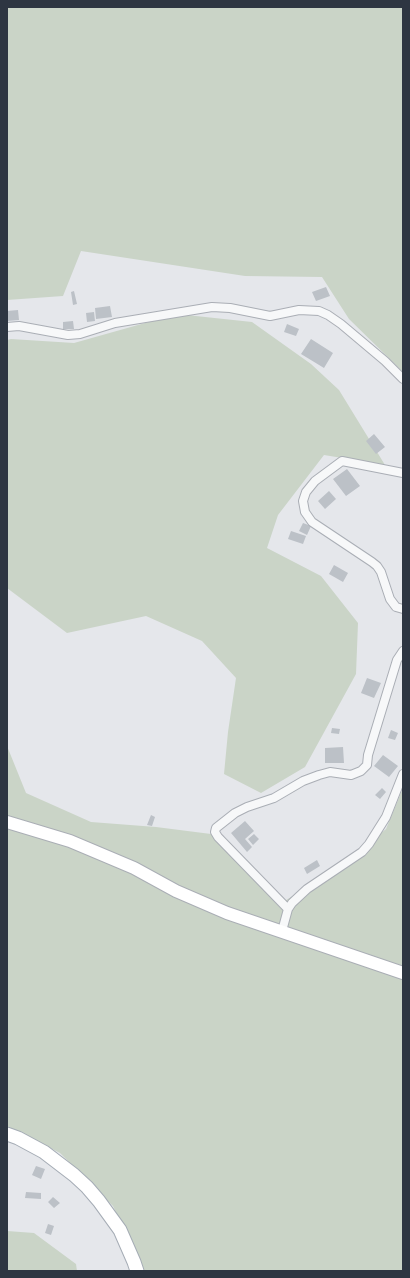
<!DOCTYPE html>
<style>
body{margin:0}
#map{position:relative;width:410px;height:1278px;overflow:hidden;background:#e5e7eb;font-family:"Golos Text",sans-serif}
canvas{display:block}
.frame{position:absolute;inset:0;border:8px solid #2e3642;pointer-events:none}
</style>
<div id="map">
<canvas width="410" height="1278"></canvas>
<div class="frame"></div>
</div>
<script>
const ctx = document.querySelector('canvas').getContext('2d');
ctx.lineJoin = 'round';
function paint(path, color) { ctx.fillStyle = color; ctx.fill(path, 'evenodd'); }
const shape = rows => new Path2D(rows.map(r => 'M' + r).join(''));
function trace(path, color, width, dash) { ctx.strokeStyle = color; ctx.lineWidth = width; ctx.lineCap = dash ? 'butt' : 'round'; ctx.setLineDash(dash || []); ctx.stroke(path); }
paint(shape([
 [7,7,403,7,403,372,349,319,322,277,245,276,81,251,63,296,7,300],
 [177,314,252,322,311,364,339,390,385,465,324,455,278,515,267,548,321,576,358,623,356,674,305,767,261,793,224,774,228,732,236,678,202,641,146,616,67,633,7,588,7,340,11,339,74,343],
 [7,746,26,793,91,822,156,827,211,834,283,902,341,866,386,829,403,788,403,1271,144,1271,113,1206,60,1153,7,1126],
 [7,1231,34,1233,76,1264,77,1271,7,1271]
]), '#cad4c7');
paint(shape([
 [326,287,330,296,316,301,312,292],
 [74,291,77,304,73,305,71,292],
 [110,306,112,317,96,319,95,308],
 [18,310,19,320,7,321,7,311],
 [94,312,95,321,87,322,86,313],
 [73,321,74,329,63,329,63,322],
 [287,324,299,329,296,336,284,332],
 [311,339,333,353,324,368,301,354],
 [374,434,385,447,376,454,366,441],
 [347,469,360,486,346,496,333,479],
 [329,491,336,499,325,509,318,501],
 [303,523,311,526,307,535,299,531],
 [291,531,306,536,303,544,288,539],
 [334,565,348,573,343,582,329,574],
 [367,678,381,683,374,698,361,693],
 [332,728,340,729,339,734,331,733],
 [391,730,398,733,395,740,388,738],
 [343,747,344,763,325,763,325,748],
 [383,755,398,766,389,777,374,766],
 [382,788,386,792,380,799,375,795],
 [151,815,155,817,152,826,147,825],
 [245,821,254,831,245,839,252,847,247,852,231,833],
 [254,834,259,839,253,845,248,839],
 [317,860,320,866,307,874,304,868],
 [36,1166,45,1169,41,1179,32,1175],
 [26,1192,41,1193,41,1199,25,1198],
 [53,1197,60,1203,54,1208,48,1202],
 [48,1224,54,1226,51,1235,45,1233]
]), '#bcc1c7');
const street = shape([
 [7,327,19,326,68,335,80,334,115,323,212,307,230,308,270,316,299,310,319,311,328,315,341,324,385,361,403,379],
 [403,473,342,461,315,481,306,492,303,501,305,512,312,522,372,562,377,566,381,572,390,599,396,607,403,609],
 [288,909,218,837,215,832,216,828,235,813,247,807,274,798,303,781,319,775,330,772,351,775,361,771,367,765,368,755,397,660,403,651],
 [282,931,288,909,292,903,307,889,362,852,369,844,386,817,403,774]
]);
const secondary = shape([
 [7,822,70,841,134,868,176,891,227,913,403,973]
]);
const primary = shape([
 [7,1134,18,1138,44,1152,74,1175,87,1187,99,1201,120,1230,134,1262,137,1271]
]);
trace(street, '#aaaeb5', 10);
trace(secondary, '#aaaeb5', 14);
trace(primary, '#a5acb5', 15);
trace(street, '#f7f8f9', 8);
trace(secondary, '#fff', 12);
trace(primary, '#fff', 13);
</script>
